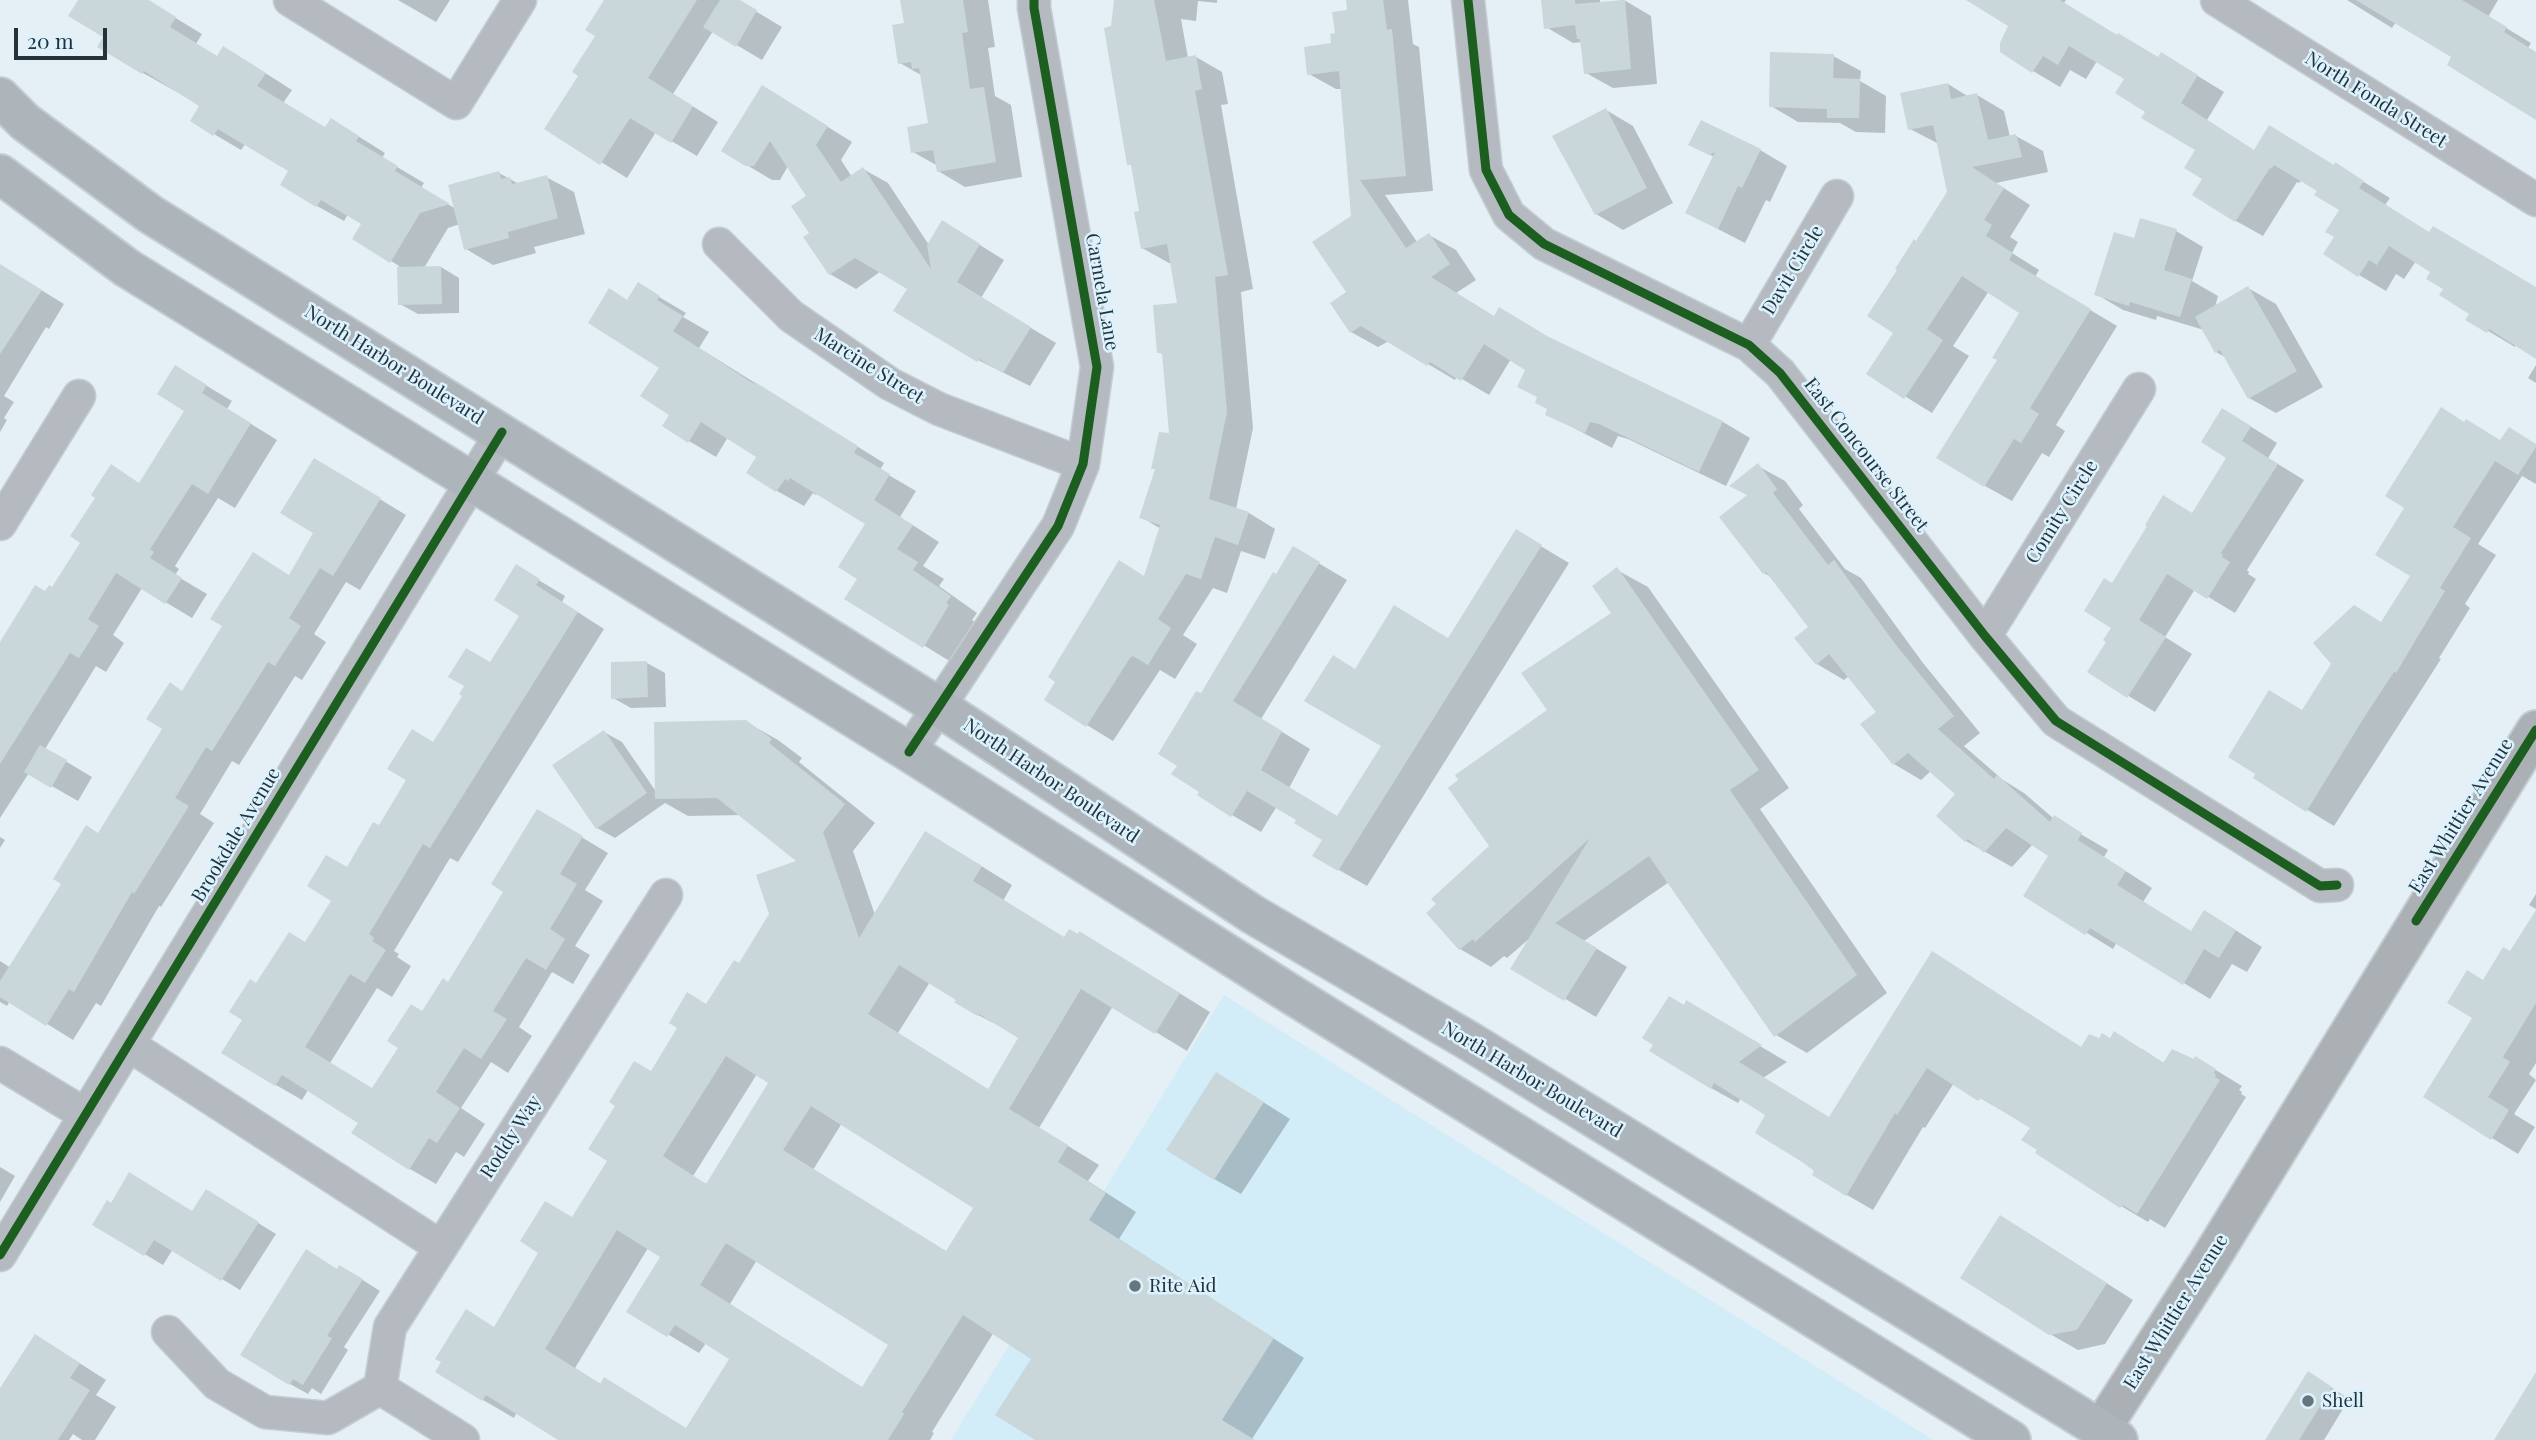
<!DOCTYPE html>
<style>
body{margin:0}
#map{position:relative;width:2536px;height:1440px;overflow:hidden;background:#e4f0f6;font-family:"Playfair Display",serif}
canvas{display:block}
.scale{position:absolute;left:14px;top:28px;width:93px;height:32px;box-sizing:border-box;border:4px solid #24333a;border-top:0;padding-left:9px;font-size:21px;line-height:24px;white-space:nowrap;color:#24333a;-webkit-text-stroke:5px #dcf2fe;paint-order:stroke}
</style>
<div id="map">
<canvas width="2536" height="1440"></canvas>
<div class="scale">20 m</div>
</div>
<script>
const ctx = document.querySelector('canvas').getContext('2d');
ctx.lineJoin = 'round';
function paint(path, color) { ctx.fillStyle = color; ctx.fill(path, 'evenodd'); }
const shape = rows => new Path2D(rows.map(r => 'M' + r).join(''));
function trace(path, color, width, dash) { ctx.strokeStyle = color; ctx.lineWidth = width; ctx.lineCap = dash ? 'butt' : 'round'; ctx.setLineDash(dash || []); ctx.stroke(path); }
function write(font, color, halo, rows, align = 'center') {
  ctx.font = font + ' "Playfair Display",serif'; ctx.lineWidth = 5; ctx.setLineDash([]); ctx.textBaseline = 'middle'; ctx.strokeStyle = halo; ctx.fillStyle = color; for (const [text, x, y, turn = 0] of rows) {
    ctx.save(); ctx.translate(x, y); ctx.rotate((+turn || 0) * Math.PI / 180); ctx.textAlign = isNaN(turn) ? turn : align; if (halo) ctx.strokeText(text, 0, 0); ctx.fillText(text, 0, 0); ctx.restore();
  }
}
paint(shape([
 [1224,995,1933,1440,951,1440]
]), '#d2ecf8');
paint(shape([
 [80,0,146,0,202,34,196,44,218,58,251,64,292,90,283,103,326,129,358,136,385,153,382,158,424,183,421,188,456,209,499,173,519,184,546,177,574,192,585,234,534,247,536,253,493,265,466,249,460,224,448,228,424,268,441,267,459,278,459,313,418,314,400,304,399,266,355,238,364,224,348,214,344,221,317,206,282,184,291,171,246,143,241,150,192,121,202,106,143,73,106,37],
 [398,0,450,0,436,22],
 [606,0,737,0,782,27,762,60,713,31,673,94,718,122,697,156,656,132,627,178,546,128,580,75,597,36],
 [902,0,988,0,995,47,988,48,995,96,1011,105,1022,177,965,187,938,171,938,166,913,152,930,125,921,75,900,63,906,24],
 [1115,0,1217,0,1217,3,1198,1,1196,21,1181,19,1188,58,1196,57,1222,72,1228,104,1221,105,1253,289,1241,292,1253,428,1236,509,1249,513,1275,529,1265,559,1241,551,1227,593,1213,588,1183,635,1197,644,1175,679,1160,670,1113,741,1046,700,1145,578,1161,529,1141,517,1171,435,1164,355,1159,352,1180,305,1172,263,1169,263,1142,248,1141,212,1133,166,1129,164,1113,28],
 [1348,0,1408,0,1413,44,1419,47,1433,191,1385,195,1417,242,1429,235,1456,250,1476,280,1456,293,1495,317,1553,341,1723,422,1750,438,1726,486,1628,439,1618,436,1612,448,1547,414,1549,410,1539,398,1527,369,1511,359,1489,395,1457,376,1455,380,1389,341,1378,347,1351,332,1349,293,1352,217,1342,89,1336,89,1309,74,1333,45,1349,11],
 [1543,0,1600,0,1600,3,1624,0,1651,16,1657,84,1613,88,1586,73,1582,42,1573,43,1546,27],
 [1967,0,2066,0,2064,3,2118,37,2159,58,2188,70,2224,92,2207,120,2255,151,2335,167,2336,165,2390,198,2385,205,2431,234,2536,289,2536,357,2516,344,2515,347,2468,319,2472,313,2445,289,2433,272,2416,261,2404,279,2396,274,2386,291,2359,275,2336,237,2341,209,2319,191,2302,180,2299,183,2297,182,2263,236,2236,221,2195,194,2204,179,2198,150,2148,111,2126,79,2097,61,2086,79,2070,70,2060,87,2033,71,2010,25],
 [2347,0,2498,0,2488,17,2531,43,2528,48,2536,53,2536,118,2453,57,2396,22,2392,28],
 [1833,56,1861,71,1860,81,1886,96,1885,133,1856,132,1840,123,1798,122,1771,106],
 [1948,84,1969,97,1977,95,2004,111,2010,137,2016,136,2043,151,2048,172,1996,183,2030,205,2010,237,2018,242,2012,253,2039,270,2035,277,2117,326,2056,425,2065,431,2049,457,2042,453,2012,501,1985,486,1999,360,2022,312,1989,291,1953,346,1969,356,1932,413,1869,374,1895,332,1917,243,1949,192,1939,144,1910,129],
 [788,102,852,142,841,160,852,177,863,169,888,183,929,245,967,237,1004,260,981,298,1056,343,1030,386,978,360,909,289,881,271,856,289,830,274,812,233,808,196,788,166,780,180,772,180,745,164],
 [1606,110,1633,126,1673,203,1623,230,1596,214],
 [1691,144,1760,150,1787,166,1770,202,1766,200,1745,243,1687,213,1714,157],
 [2176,231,2203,247,2192,281,2218,296,2215,307,2248,288,2276,304,2323,387,2276,413,2249,398,2225,357,2216,352,2204,330,2157,316,2156,320,2123,310,2096,294,2135,240],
 [0,265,64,304,49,329,46,327,4,396,14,402,4,418,7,420,0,432],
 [639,285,686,313,683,317,709,332,699,348,884,463,880,470,916,491,900,517,939,542,923,566,944,579,939,586,977,613,972,620,975,622,951,662,847,598,859,578,868,523,818,493,816,495,813,493,804,506,777,491,748,472,759,457,728,437,716,457,689,441,671,414,661,367,628,302],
 [2536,365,2536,383,2528,378],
 [202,383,232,401,227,409,277,440,235,508,218,498,175,566,179,569,175,575,207,594,192,618,142,588,113,635,124,643,106,672,96,666,45,749,92,777,78,801,29,773,0,818,0,643,45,593,53,589,141,484],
 [2465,423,2501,441,2536,445,2536,484,2522,476,2478,544,2496,555,2465,604,2470,608,2439,658,2441,659,2334,826,2255,778,2303,712,2382,624,2413,575],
 [2250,426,2277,443,2268,458,2304,480,2247,570,2249,572,2248,574,2256,579,2235,613,2195,589,2165,637,2192,654,2155,712,2089,672,2109,642,2113,627,2113,585,2193,514],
 [1758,466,1785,481,1803,505,1799,509,1845,569,1861,578,1923,663,1980,733,1964,746,2003,780,2024,793,2053,818,2108,850,2104,857,2152,888,2143,902,2192,933,2232,928,2262,947,2247,972,2232,964,2210,999,2117,942,2113,949,2025,895,2051,856,2033,844,2012,867,1966,841,1938,816,1958,794,1931,771,1921,780,1894,764,1878,712,1849,676,1844,680,1817,664,1811,627,1774,579,1764,573,1749,496],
 [340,475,406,515,360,590,346,582,314,634,326,642,302,680,295,676,239,765,232,761,200,814,214,823,161,907,159,906,101,1006,96,1003,73,1040,10,1001,7,1006,0,1002,0,961,11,968,99,835,164,728,183,692,290,576,316,533],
 [1517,532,1569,563,1367,886,1339,870,1324,840,1298,819,1277,806,1261,832,1232,815,1202,791,1179,765,1201,695,1293,548,1347,580,1261,719,1310,749,1289,788,1338,818,1383,745,1356,670,1449,640],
 [517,567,565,596,562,602,604,629,458,862,450,858,394,951,399,954,397,957,411,966,392,997,377,988,330,1063,373,1090,423,1013,449,984,563,826,608,853,585,890,603,901,575,946,590,955,573,984,552,972,519,1027,532,1036,508,1073,491,1062,461,1108,485,1124,464,1157,456,1152,436,1184,410,1169,360,1123,308,1090,302,1100,276,1085,244,1020,257,985,306,944,334,900,347,869,379,827,434,744,491,664,522,615],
 [1617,570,1648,587,1789,788,1760,809,1887,993,1807,1053,1776,1035,1669,882,1584,941,1627,967,1596,1017,1513,968,1530,938,1507,958,1504,956,1491,967,1460,949,1428,913,1491,847,1549,710,1613,613],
 [647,663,665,673,666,707,631,708,613,698],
 [746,722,778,740,802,758,799,762,875,823,853,851,875,915,957,851,1012,885,1003,901,1065,939,1111,951,1210,1012,1187,1051,1113,1006,1039,1128,1099,1165,1088,1181,1136,1212,1119,1239,1304,1358,1252,1439,1254,1440,1038,1440,1033,1358,994,1332,932,1432,934,1433,930,1440,563,1440,517,1412,514,1418,483,1400,495,1328,573,1219,609,1161,652,1073,739,965,771,914,799,862,741,815,688,816,665,803,615,838,597,828,604,732,622,742,657,793],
 [930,982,978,1015,1021,1037,989,1090,898,1033],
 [757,1074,771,1083,708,1185,693,1176],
 [842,1123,975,1207,947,1252,813,1170],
 [648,1248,663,1257,629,1311,699,1353,706,1343,731,1359,687,1430,602,1385,575,1368],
 [757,1260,890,1345,863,1388,730,1304],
 [0,837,5,840,0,848],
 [2536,894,2536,909,2529,905],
 [2536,914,2536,1063,2529,1074,2536,1080,2514,1114,2535,1127,2518,1154,2492,1138,2475,1018,2484,981,2511,954],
 [1932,953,2082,1048,2111,1040,2142,1049,2165,1064,2194,1061,2196,1058,2242,1086,2239,1090,2242,1092,2241,1094,2246,1097,2165,1228,2150,1219,2148,1222,2121,1206,2039,1150,2032,1128,1954,1083,1925,1128,1923,1127,1873,1210,1847,1195,1817,1171,1768,1115,1741,1098,1738,1103,1711,1088,1684,1007,1687,1003,1787,1062,1763,1078,1830,1119],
 [1244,1090,1290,1119,1241,1194,1214,1179],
 [0,1167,15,1176,0,1202],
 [224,1202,276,1234,240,1290,173,1249,163,1265,94,1224,112,1205,193,1213],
 [2028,1233,2133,1300,2105,1344,2078,1350,2050,1334],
 [338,1270,358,1277,380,1291,344,1347,348,1350,321,1394,312,1388,308,1394,290,1384],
 [62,1352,106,1380,96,1395,116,1407,95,1440,82,1440,73,1434,69,1440,0,1440,0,1391],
 [2326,1384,2349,1399,2324,1440,2267,1440]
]), '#0003');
paint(shape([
 [78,0,149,0,176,17,170,27,217,56,223,46,266,73,257,86,325,127,331,118,359,136,356,141,398,166,395,171,450,204,420,213,390,263,352,239,361,224,321,200,316,207,280,185,288,171,218,129,213,136,190,121,199,106,144,71,142,74,97,47,103,37,68,16],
 [604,0,697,0,648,78,693,106,671,143,630,118,600,165,544,129,578,76,572,72,595,36,585,30],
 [720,0,740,0,757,10,736,47,703,27],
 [900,0,963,0,968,32,962,33,970,89,984,87,996,162,937,172,933,150,911,153,907,127,928,123,919,68,912,69,911,62,898,64,892,25,904,23],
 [1114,0,1154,0,1166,61,1196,55,1202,89,1195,91,1228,275,1215,277,1227,412,1209,499,1249,512,1238,545,1215,537,1201,579,1186,574,1158,619,1171,628,1148,665,1133,656,1130,658,1086,727,1044,700,1055,682,1048,677,1119,560,1144,576,1160,525,1139,518,1155,469,1151,469,1159,432,1169,433,1162,353,1157,353,1153,305,1177,303,1167,244,1141,249,1134,212,1139,211,1131,165,1127,165,1104,28,1111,26],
 [1346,0,1383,0,1387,30,1392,29,1406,176,1360,180,1406,248,1429,233,1450,264,1431,277,1494,316,1499,307,1547,336,1723,421,1699,472,1599,424,1590,422,1585,433,1545,415,1547,409,1535,403,1537,397,1517,387,1525,370,1484,344,1461,381,1430,362,1427,366,1361,326,1350,333,1330,303,1346,292,1312,242,1351,216,1339,71,1307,75,1304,47,1331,43,1330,34,1335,33,1332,12,1347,10],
 [1541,0,1575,0,1575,4,1625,0,1631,69,1584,74,1580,39,1577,39,1575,25,1544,29],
 [1966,0,2060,0,2117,35,2118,33,2158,57,2161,52,2198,75,2181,103,2254,150,2269,125,2334,165,2335,162,2364,181,2359,188,2429,232,2433,226,2536,287,2536,359,2489,329,2487,333,2465,320,2469,314,2439,295,2443,289,2426,279,2430,272,2389,246,2377,265,2369,260,2358,277,2323,254,2334,237,2325,232,2339,210,2314,195,2317,191,2274,165,2271,169,2270,168,2235,222,2192,195,2202,179,2184,168,2195,150,2141,118,2145,112,2115,93,2124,79,2069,46,2058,65,2043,56,2032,73,2000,52,2000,43,2008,26],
 [2356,0,2462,0,2507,27,2504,32,2536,52,2536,120,2447,65,2451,57],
 [1770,52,1834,54,1833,78,1860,79,1859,118,1827,118,1827,109,1769,107],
 [1948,83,1951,99,1977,93,1988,140,2016,134,2022,157,1972,167,2004,188,1984,220,1992,225,1986,236,2013,253,2009,260,2091,309,2030,408,2039,414,2021,443,2014,439,1984,487,1936,458,1997,360,1992,358,2019,313,1962,276,1927,329,1943,340,1904,399,1866,374,1893,333,1867,316,1897,270,1895,269,1914,239,1916,241,1947,192,1933,125,1908,130,1900,93],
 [762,85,828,126,816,145,841,182,863,167,931,269,927,245,942,220,980,244,957,282,1031,327,1003,373,979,359,977,362,893,311,907,289,855,258,829,275,803,237,809,233,791,206,806,196,770,141,754,166,745,166,721,151],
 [1606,108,1647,188,1595,215,1552,136],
 [1701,120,1761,149,1742,188,1738,186,1718,229,1685,213,1715,152,1709,155,1688,145],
 [499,171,501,179,510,177,512,184,547,175,558,218,508,232,509,238,464,250,448,185],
 [2140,218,2177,229,2164,270,2192,279,2180,317,2130,302,2129,306,2094,295,2114,232,2134,238],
 [0,264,42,290,0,354],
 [441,266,442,304,398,305,397,267],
 [638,282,660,296,657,300,683,316,673,331,754,384,755,382,858,446,854,453,890,474,874,500,913,525,897,549,918,562,913,570,951,596,946,603,949,605,923,648,844,599,857,579,838,567,865,524,790,478,788,481,785,479,776,492,746,473,756,457,701,422,688,443,662,426,669,415,640,396,659,368,588,323,609,288,627,300],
 [2248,286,2297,371,2248,399,2220,350,2215,353,2195,317],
 [175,365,207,385,202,393,251,423,208,494,192,484,150,549,154,552,150,558,182,578,165,604,116,573,88,619,99,626,79,658,70,653,0,764,0,642,35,585,45,591,49,585,52,587,80,543,70,536,95,498,91,495,111,464,139,483,184,411,157,394],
 [2441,407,2464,422,2466,419,2500,440,2509,427,2536,444,2536,447,2518,475,2495,461,2453,527,2471,538,2440,588,2445,591,2396,673,2394,672,2365,716,2306,812,2253,778,2255,774,2228,757,2269,690,2302,710,2331,664,2313,643,2354,605,2381,622,2410,576,2375,555,2404,508,2385,496],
 [2222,408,2251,426,2242,441,2278,464,2221,553,2223,555,2222,557,2230,562,2207,599,2167,574,2139,620,2166,637,2127,698,2087,672,2106,642,2103,640,2111,628,2084,611,2104,578,2112,583,2147,526,2145,525,2163,495,2192,513,2226,458,2201,442],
 [314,458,381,498,333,576,320,568,289,618,301,626,275,666,268,662,212,751,206,747,175,798,189,806,134,894,132,892,74,992,69,989,46,1026,0,997,0,981,61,884,53,879,86,825,98,833,162,729,146,719,170,682,182,691,222,626,210,619,253,552,289,575,313,533,280,513],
 [1758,463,1777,489,1773,493,1828,565,1834,560,1896,645,1954,716,1938,729,1994,779,1997,775,2050,822,2054,815,2082,833,2078,840,2126,871,2117,885,2191,931,2204,910,2236,930,2219,958,2204,949,2183,985,2090,928,2085,935,2023,896,2048,856,2006,828,1984,853,1968,839,1965,842,1936,816,1955,794,1908,753,1893,765,1860,724,1876,712,1829,654,1816,665,1794,638,1808,627,1766,572,1763,574,1719,517,1747,495,1729,486],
 [1516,529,1542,545,1338,871,1312,856,1322,840,1294,823,1296,820,1247,791,1231,817,1197,795,1199,792,1171,774,1177,766,1158,754,1196,691,1201,693,1273,572,1276,574,1293,546,1320,562,1233,701,1282,731,1261,770,1337,816,1381,746,1304,701,1333,655,1355,669,1394,605,1448,638],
 [516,564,540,579,536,585,578,612,430,848,423,844,369,934,374,938,372,941,386,950,365,983,350,974,305,1047,372,1088,398,1048,387,1041,411,1004,422,1011,443,978,448,982,503,892,491,884,537,809,583,836,560,874,577,884,550,929,565,939,546,970,526,958,493,1011,507,1019,481,1059,464,1048,436,1092,460,1108,437,1143,429,1138,409,1170,351,1133,358,1123,309,1092,282,1075,275,1086,221,1053,242,1020,229,1012,250,979,256,983,289,932,305,942,331,901,307,886,326,855,347,867,373,822,379,825,406,780,387,769,412,729,433,742,462,696,459,694,464,686,448,677,466,648,490,662,519,616,494,600],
 [1617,567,1759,770,1730,790,1857,975,1774,1037,1649,856,1555,923,1597,948,1564,1001,1510,969,1590,838,1475,942,1473,939,1459,950,1426,913,1436,904,1431,899,1489,846,1448,788,1458,780,1455,775,1547,710,1521,673,1611,613,1592,586],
 [647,661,648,697,611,699,611,662],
 [746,720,772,739,769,743,845,804,823,832,859,938,925,831,982,866,973,881,1064,937,1069,929,1078,934,1079,931,1180,993,1155,1034,1081,989,1009,1109,1068,1145,1058,1162,1106,1193,1089,1220,1274,1338,1222,1420,1255,1440,1035,1440,995,1415,1031,1359,963,1315,902,1412,904,1414,888,1440,558,1440,486,1395,482,1401,435,1372,441,1362,435,1359,466,1309,494,1327,538,1253,520,1241,545,1201,572,1217,607,1161,588,1149,615,1106,609,1102,634,1061,651,1071,677,1028,669,1023,687,992,706,1004,734,960,739,963,769,914,756,875,796,861,717,798,655,799,654,722],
 [899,965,956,1000,954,1002,977,1016,979,1014,1018,1038,988,1089,868,1014],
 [726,1056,768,1083,706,1184,663,1156],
 [811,1106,973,1208,946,1251,783,1150],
 [617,1230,660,1257,626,1312,667,1337,675,1325,729,1359,686,1428,604,1377,600,1384,545,1349],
 [726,1243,888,1345,862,1387,700,1285],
 [604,730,647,793,596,829,552,765],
 [40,745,67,760,51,788,24,772],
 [2536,910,2536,1003,2503,1057,2510,1062,2488,1097,2509,1110,2491,1140,2423,1097,2472,1018,2447,1003,2467,970,2483,980,2503,947,2510,951],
 [1932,951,2081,1047,2089,1034,2099,1038,2102,1033,2110,1038,2114,1031,2163,1063,2172,1049,2194,1059,2195,1056,2216,1069,2214,1073,2216,1075,2215,1077,2220,1080,2137,1214,2123,1205,2120,1208,2035,1153,2037,1150,2021,1140,2030,1128,1981,1098,1978,1101,1927,1068,1897,1115,1895,1113,1846,1196,1812,1175,1814,1171,1802,1162,1755,1133,1765,1115,1714,1083,1711,1089,1649,1051,1653,1045,1642,1038,1669,996,1684,1005,1686,1000,1762,1045,1739,1062,1829,1117],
 [1216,1072,1264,1102,1214,1180,1166,1150],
 [129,1172,192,1211,206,1189,259,1222,221,1281,154,1240,144,1256,92,1225,107,1200,111,1203],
 [2000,1215,2107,1283,2077,1330,2049,1335,1960,1278],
 [306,1249,337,1269,339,1265,363,1279,327,1336,332,1338,303,1385,293,1379,289,1385,240,1355],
 [35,1334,80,1363,70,1378,90,1390,58,1440,0,1440,0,1388],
 [2308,1371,2332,1387,2299,1440,2265,1440],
 [2536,1372,2536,1440,2494,1440]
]), '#c9d7da');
const street = shape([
 [290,0,456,103,520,0],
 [1468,0,1486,170,1509,215,1544,244,1749,345,1780,373,1985,636,2056,721,2320,886,2337,885],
 [2217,0,2536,200],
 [719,244,791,316,890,384,939,409,1083,464],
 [1749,345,1837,196],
 [0,524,79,396],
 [1985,636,2139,389],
 [909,752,1058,526,1083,464,1097,367,1034,8,1034,0],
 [129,1045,441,1247],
 [0,1063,86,1115],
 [0,1255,502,432],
 [168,1332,217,1384,265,1412,328,1418,380,1388,463,1440],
 [380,1388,390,1327,666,895]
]);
const secondary = shape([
 [2101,1429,2206,1266,2536,730]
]);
const primary = shape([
 [0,97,25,122,150,214,939,707,1252,914,1469,1041,2118,1440],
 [0,174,127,268,909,752,1289,993,2011,1440]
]);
trace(street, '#c3cdd3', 35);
trace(secondary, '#c3cdd3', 42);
trace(primary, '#c3cdd3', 42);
trace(street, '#b5bac0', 32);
trace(secondary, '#abb0b5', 38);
trace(primary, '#adb4ba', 38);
trace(shape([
 [1468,0,1486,170,1509,215,1544,244,1749,345,1780,373,1985,636,2056,721,2320,886,2337,885],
 [909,752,1058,526,1083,464,1097,367,1034,8,1034,0],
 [2416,921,2536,730],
 [0,1255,502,432]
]), '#1b5e20', 9);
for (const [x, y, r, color] of [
 [1135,1286,7,"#67757c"],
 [2308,1401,7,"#67757c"]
]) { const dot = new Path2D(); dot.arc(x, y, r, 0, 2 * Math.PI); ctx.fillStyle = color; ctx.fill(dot); trace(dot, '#dcf2fe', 2.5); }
write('19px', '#24333a', '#dcf2fe', [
 ["North Fonda Street",2376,100,32],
 ["Davit Circle",1793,270,-59],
 ["Carmela Lane",1102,292,80],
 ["North Harbor Boulevard",394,365,32],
 ["Marcine Street",869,366,32],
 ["East Concourse Street",1866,455,52],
 ["Comity Circle",2062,512,-58],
 ["North Harbor Boulevard",1051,781,34],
 ["East Whittier Avenue",2461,816,-58],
 ["Brookdale Avenue",236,835,-59],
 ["North Harbor Boulevard",1532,1080,31],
 ["Roddy Way",511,1137,-57],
 ["East Whittier Avenue",2176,1312,-58]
]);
write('19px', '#24333a', '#dcf2fe', [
 ["Rite Aid",1149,1286],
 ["Shell",2322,1401]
], 'left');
</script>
